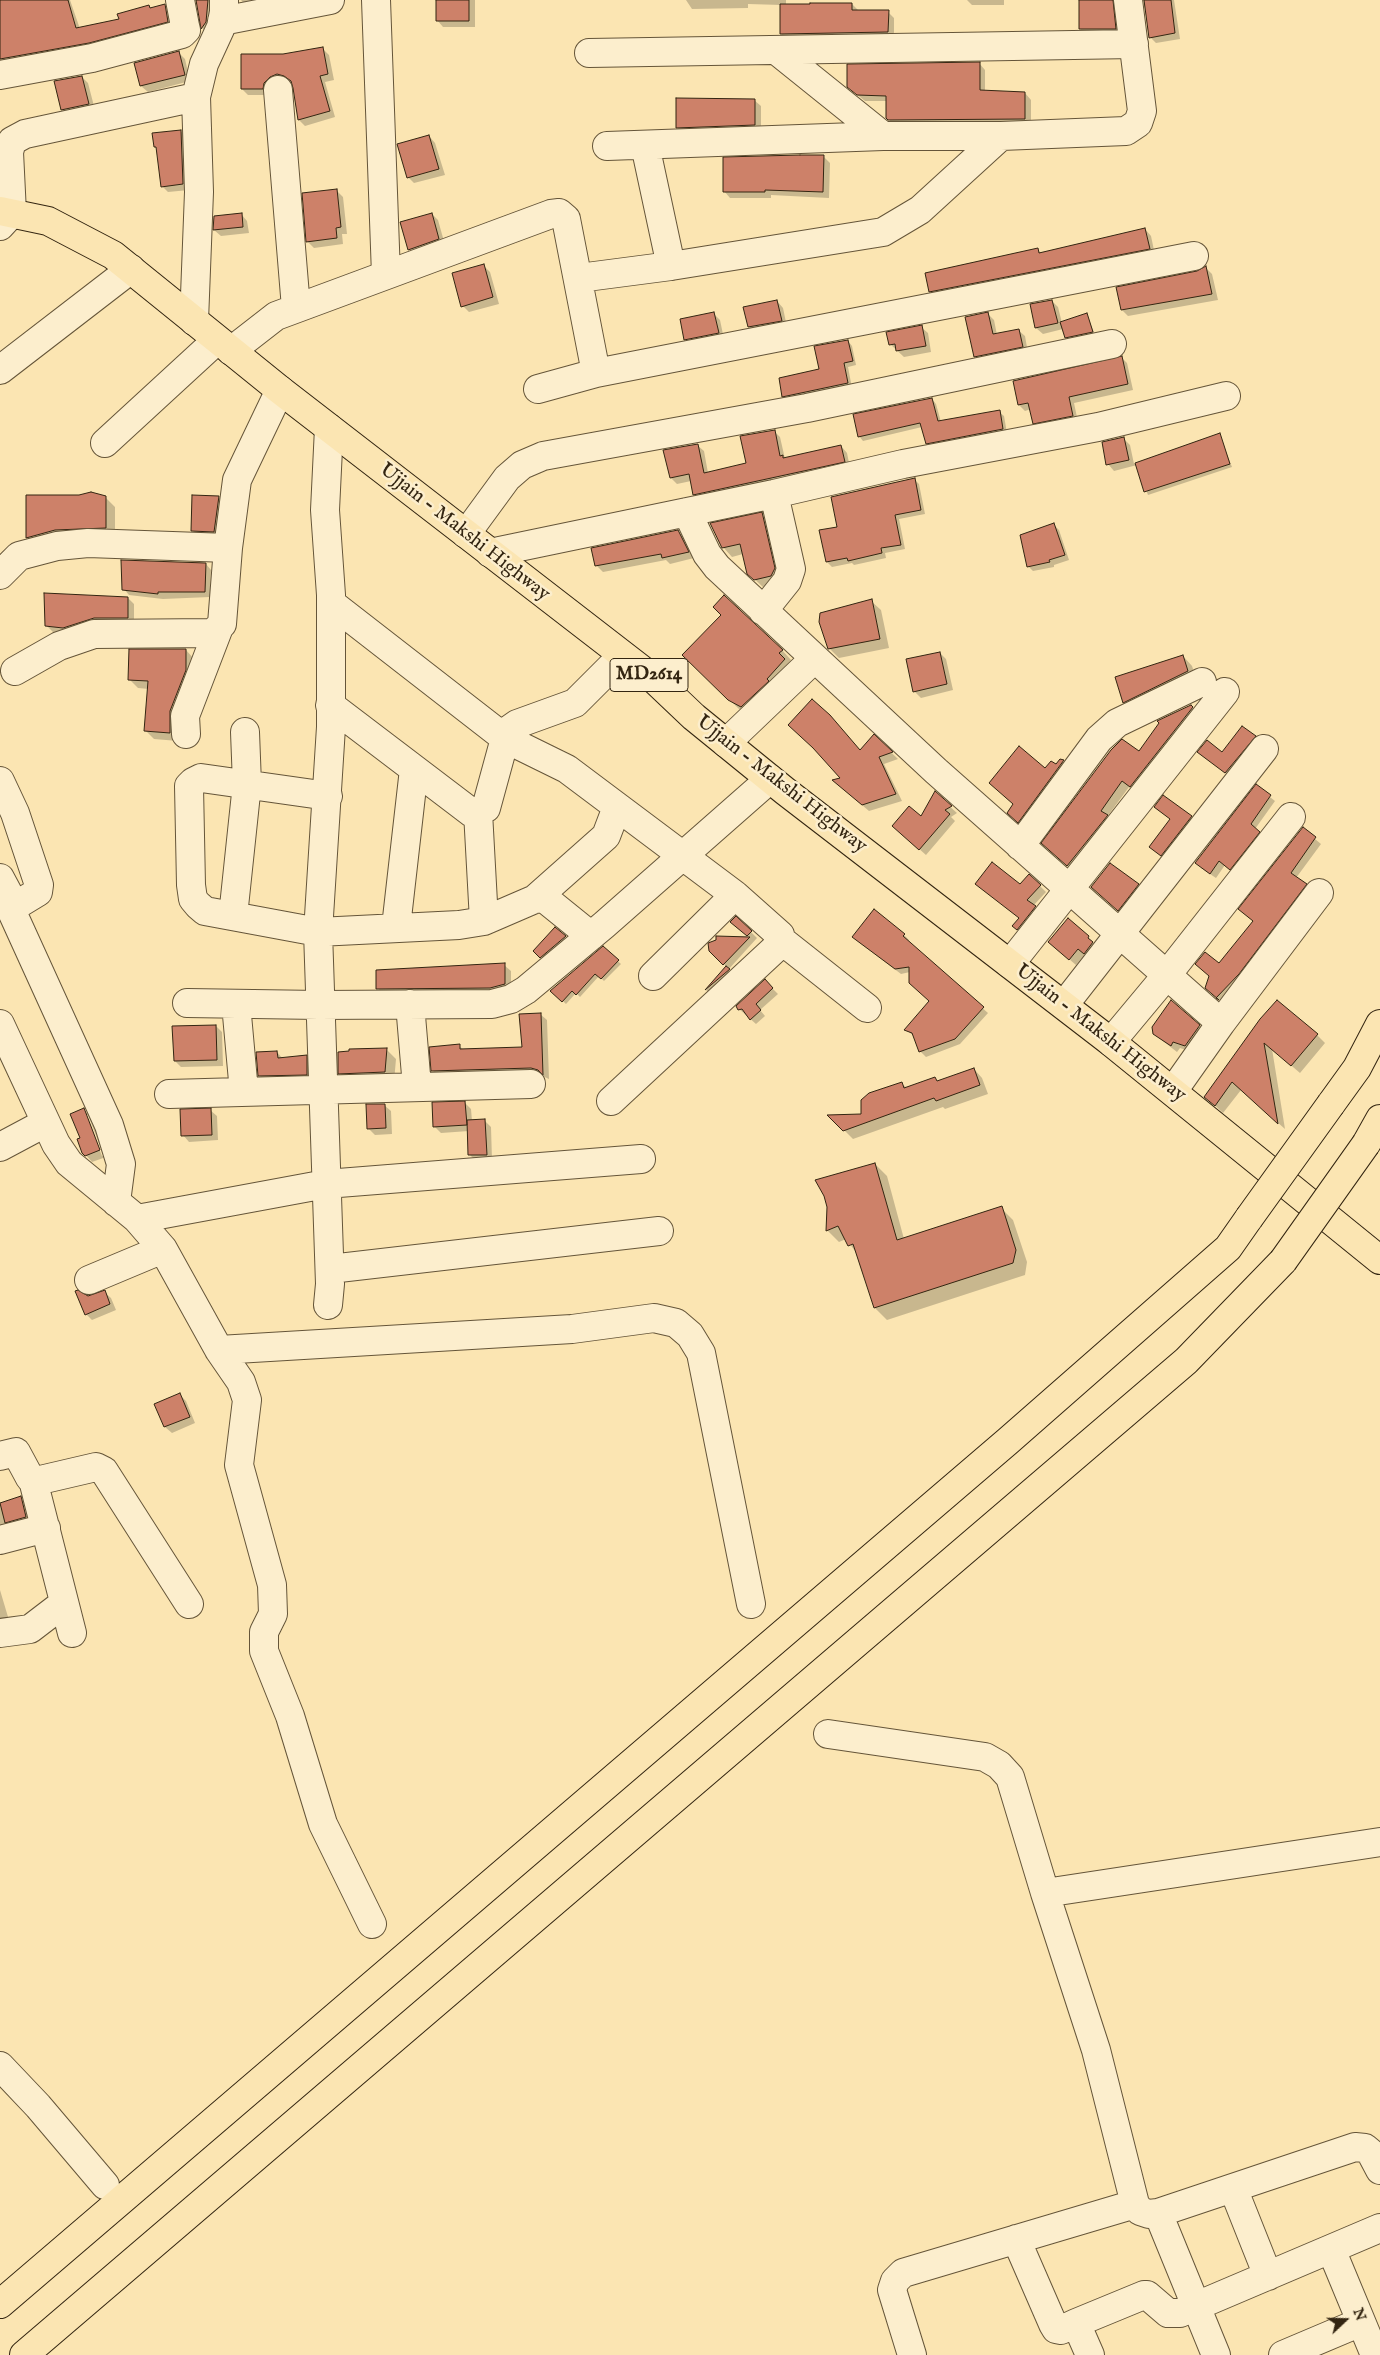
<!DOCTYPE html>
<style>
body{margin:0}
#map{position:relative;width:1380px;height:2355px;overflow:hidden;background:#fbe5b2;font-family:"IM FELL English",serif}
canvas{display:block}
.north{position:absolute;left:1320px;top:2295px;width:50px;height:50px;-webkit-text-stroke:4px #fceecd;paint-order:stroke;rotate:69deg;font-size:14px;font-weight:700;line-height:20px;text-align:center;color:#332511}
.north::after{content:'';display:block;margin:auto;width:18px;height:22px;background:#332511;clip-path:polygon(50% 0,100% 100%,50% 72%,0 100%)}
</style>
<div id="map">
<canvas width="1380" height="2355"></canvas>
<div class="north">N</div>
</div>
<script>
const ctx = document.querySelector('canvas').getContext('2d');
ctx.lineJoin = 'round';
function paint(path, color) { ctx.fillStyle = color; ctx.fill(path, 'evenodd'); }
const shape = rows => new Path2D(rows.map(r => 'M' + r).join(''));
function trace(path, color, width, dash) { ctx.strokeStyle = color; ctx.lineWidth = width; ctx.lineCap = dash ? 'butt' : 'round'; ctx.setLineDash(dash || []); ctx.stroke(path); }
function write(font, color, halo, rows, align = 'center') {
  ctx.font = font + ' "IM FELL English",serif'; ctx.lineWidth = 5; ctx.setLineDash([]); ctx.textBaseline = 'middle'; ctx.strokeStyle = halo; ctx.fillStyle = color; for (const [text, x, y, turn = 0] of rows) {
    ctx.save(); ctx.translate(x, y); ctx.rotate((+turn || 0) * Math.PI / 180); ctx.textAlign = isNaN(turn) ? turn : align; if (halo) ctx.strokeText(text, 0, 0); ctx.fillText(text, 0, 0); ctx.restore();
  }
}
paint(shape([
 [17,0,70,0,80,29,120,20,149,6,152,9,164,5,170,11,174,27,0,67,0,4],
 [196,0,217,0,208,34,202,28],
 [241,0,257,0,258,5,247,7],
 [437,0,475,0,475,27,443,27,437,20],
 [686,0,786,0,786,5,852,4,859,11,888,12,894,18,894,38,787,40,781,34,781,5,748,4,748,8,692,9],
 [967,0,1004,0,1004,5,972,5],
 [1080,0,1119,0,1121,34,1086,35,1080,29],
 [1143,0,1174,0,1180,39,1156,43,1150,37],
 [322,48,329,55,334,80,325,82,335,117,305,126,299,120,292,82,284,80,269,95,248,95,242,89,283,56],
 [178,52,185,59,190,81,148,92,141,86,135,64],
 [979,63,985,70,985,91,1025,93,1031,100,1031,125,896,126,887,118,887,101,865,101,855,93],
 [82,77,88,83,95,110,68,116,62,110],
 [754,100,761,106,761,131,683,134,677,127],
 [181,131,187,138,189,190,168,192,162,186,158,150,155,147],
 [429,136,435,143,445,175,414,183,408,177],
 [823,156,830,163,829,198,771,195,771,198,730,198,724,191],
 [336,190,343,197,347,234,342,234,343,244,314,248,307,241],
 [241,214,247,221,249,233,221,236,214,230,215,217],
 [432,214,438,220,445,245,416,256,409,250,401,223],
 [1145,229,1151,236,1155,255,937,298,930,291,1037,249,1041,253],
 [483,265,490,272,499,304,469,312,463,306],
 [1205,267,1212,274,1218,300,1128,316,1122,310],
 [777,301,783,308,787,327,755,333,749,327],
 [1052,301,1058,307,1062,323,1087,315,1095,335,1069,340,1063,329,1043,334,1036,328,1031,305],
 [713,313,720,320,724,339,692,346,685,339],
 [988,314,994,320,997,335,1018,330,1025,336,1028,353,981,363,975,356],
 [921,327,928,333,931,352,904,357,890,344],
 [848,341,852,346,856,365,848,367,852,388,788,401,783,396,820,370],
 [1121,357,1127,363,1133,390,1074,403,1078,422,1040,429,1034,423,1031,409,1025,411,1019,405],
 [932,399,936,404,941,422,999,412,1004,416,1007,433,932,448,927,443,922,427,863,441,859,436],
 [774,431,780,437,785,459,841,446,847,453,850,468,701,501,694,494,691,481,677,484,671,478,697,445,704,451,708,473,748,464],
 [1219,434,1232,467,1148,495,1137,465,1114,471,1108,464,1123,438,1130,445,1134,464],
 [914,479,919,484,925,514,899,519,905,549,885,553,886,558,854,565,852,563,832,567,827,562,821,531,839,528],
 [105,497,115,507,115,537,37,547,27,538],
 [219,497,225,503,220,538,199,537,193,531],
 [762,514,771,523,783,578,764,588,748,573,743,554,732,557,723,547],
 [1054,525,1059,530,1069,560,1054,565,1054,567,1033,571,1028,566],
 [678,531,684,538,694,558,670,564,666,560,603,572,596,565],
 [206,564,211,570,210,597,163,599,129,595,124,589],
 [128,598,134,604,134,624,70,634,53,632,47,626],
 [871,601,881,610,889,648,839,658,829,648],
 [186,650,194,659,178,741,154,739,146,731,149,689,138,688,130,680],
 [782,650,791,660,788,664,794,670,751,716,739,709,684,655],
 [940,653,946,659,953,690,921,698,914,691],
 [1183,656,1192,666,1197,681,1134,712,1124,702],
 [1190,706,1199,714,1137,792,1129,787,1107,817,1113,823,1074,872,1049,850,1139,753],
 [1242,727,1261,743,1232,778,1199,752,1223,754],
 [874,736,898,759,884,764,902,801,869,811,834,781,843,778],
 [1060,760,1070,767,1025,828,1015,819,1045,769,1056,766],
 [1256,786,1275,801,1255,829,1264,837,1235,874,1225,865,1216,878,1201,868],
 [935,793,957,813,951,817,955,821,926,855,900,832,921,818],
 [1191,817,1197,823,1168,861,1151,847,1171,820],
 [1303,829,1321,844,1296,878,1311,890,1222,1002,1213,994,1219,965,1254,922,1240,909],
 [1021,885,1040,886,1046,892,1033,906,1041,913,1020,932,1014,926,1020,919],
 [1138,885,1143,891,1124,915,1098,892],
 [738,928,751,932,757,938,728,970,731,973,708,992,706,990,727,967,710,951,718,937,750,938],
 [555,929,568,940,544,959,535,951],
 [904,935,909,940,907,942,988,1013,960,1044,926,1057,920,1051,914,1036,906,1030,930,1001,910,972,901,974,859,942],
 [1088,937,1098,949,1090,959,1085,954,1076,965,1055,947],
 [603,948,621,964,604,981,599,976,580,997,576,993,566,1004,552,991],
 [504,965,511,971,511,990,384,995,378,988],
 [765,981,778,994,760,1010,765,1016,756,1024,739,1009],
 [1171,1002,1206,1033,1192,1052,1180,1048,1177,1052,1154,1034],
 [540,1014,547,1020,549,1079,538,1074,439,1077,433,1071,459,1046,464,1050,523,1048],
 [1261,1019,1317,1035,1325,1043,1300,1073,1272,1049,1285,1129,1241,1090,1223,1113,1206,1097],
 [216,1026,222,1032,223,1066,181,1067,175,1061],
 [386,1049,396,1059,394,1082,349,1083,340,1073],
 [277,1052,283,1059,306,1056,312,1063,313,1080,266,1082,259,1075],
 [974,1069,982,1078,988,1094,945,1109,943,1107,853,1139,830,1116,863,1115,901,1083,907,1088,935,1079,938,1082],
 [465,1103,471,1109,472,1121,485,1121,491,1127,492,1160,476,1161,470,1155,469,1131,441,1133,434,1126],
 [384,1105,391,1111,392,1134,375,1135,368,1128],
 [84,1110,90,1116,106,1157,92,1162,86,1155,81,1139],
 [86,1115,88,1115,104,1156,102,1156],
 [210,1110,217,1116,218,1140,189,1142,183,1135],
 [875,1164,887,1176,904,1239,1001,1208,1013,1220,1027,1262,1025,1275,887,1320,875,1308,858,1255,846,1239,839,1242,827,1230],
 [104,1292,111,1298,116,1310,92,1320,86,1314,87,1297],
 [179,1394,186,1401,195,1423,172,1433,165,1427,156,1404],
 [21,1498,27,1504,32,1523,0,1527,0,1505],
 [0,1590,11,1627,0,1631]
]), '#0003');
const building = shape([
 [0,0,68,0,76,28,119,19,117,14,149,5,150,8,165,4,168,22,89,43,0,59,0,0],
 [196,0,208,0,206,22,201,29,196,0],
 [436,0,469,0,469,21,436,21,436,0],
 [1079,0,1113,0,1116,29,1079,29,1079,0],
 [1144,0,1171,0,1175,33,1149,38,1144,0],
 [810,3,852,3,852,10,889,10,888,32,780,34,780,4,810,4,810,3],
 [323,47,328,74,320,76,330,111,298,120,293,88,291,81,284,76,277,74,270,77,264,83,263,89,241,89,241,54,283,54,323,47],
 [179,51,185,75,140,86,134,63,179,51],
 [980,62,980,90,1025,92,1025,119,888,120,886,118,886,96,857,95,847,87,847,64,980,62],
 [82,76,89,104,61,110,54,81,82,76],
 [676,98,755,99,755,125,676,128,676,98],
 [181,130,183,184,161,187,156,147,154,147,152,133,181,130],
 [429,135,439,169,407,178,397,144,429,135],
 [800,155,824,155,823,192,765,190,765,192,723,192,723,157,800,155],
 [337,189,341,227,336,228,337,238,306,242,302,193,337,189],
 [242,213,243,227,213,230,214,216,242,213],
 [432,213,439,239,408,250,400,222,432,213],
 [1145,228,1150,249,929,292,925,273,1038,248,1039,253,1145,228],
 [484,264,493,297,461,307,452,273,484,264],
 [1206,266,1212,294,1121,310,1116,287,1197,271,1206,266],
 [777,300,782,321,748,327,743,307,777,300],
 [1052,300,1058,323,1035,328,1030,304,1052,300],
 [714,312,719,333,684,340,680,319,714,312],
 [988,312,993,334,1019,329,1023,347,974,357,965,317,988,312],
 [1087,313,1093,332,1065,338,1060,322,1087,313],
 [922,325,926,346,896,351,895,344,889,345,886,332,922,325],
 [848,340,853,361,844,363,848,383,782,397,779,378,819,369,814,346,848,340],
 [1122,356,1128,384,1069,397,1073,416,1033,424,1028,403,1018,405,1013,381,1122,356],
 [932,398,938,421,1000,410,1003,429,926,444,920,423,858,437,853,414,932,398],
 [775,430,780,456,783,455,783,458,841,445,845,462,693,495,689,474,670,478,663,450,698,444,704,473,746,463,740,436,775,430],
 [1220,433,1230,464,1144,492,1135,463,1220,433],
 [1124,437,1129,460,1106,465,1102,442,1124,437],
 [915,478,921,510,895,515,901,545,881,548,882,553,848,561,847,558,826,562,819,530,837,527,831,497,915,478],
 [91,492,106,496,106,528,55,530,26,538,26,495,79,495,91,492],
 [192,495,219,496,214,532,191,531,192,495],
 [762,512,775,568,771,576,754,580,747,574,740,544,722,548,710,523,762,512],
 [1054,523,1065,555,1049,560,1050,562,1027,567,1020,535,1054,523],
 [678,530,689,552,662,558,661,554,595,566,591,548,678,530],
 [121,560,206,563,205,592,158,592,158,594,122,590,121,560],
 [44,593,128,597,128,618,94,618,63,628,45,626,44,593],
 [724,595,783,650,779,653,785,659,767,679,769,681,741,707,728,700,682,655,721,615,713,607,724,595],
 [872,599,880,639,828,649,819,622,820,613,872,599],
 [129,649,186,649,186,670,170,711,170,733,144,731,148,681,128,680,129,649],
 [940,652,947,684,913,692,906,659,940,652],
 [1183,655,1188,671,1123,703,1115,677,1183,655],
 [812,699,830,715,860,750,874,734,893,752,879,757,896,794,862,805,832,780,840,778,813,748,788,725,812,699],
 [1191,705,1193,707,1130,787,1122,781,1101,811,1108,815,1067,866,1041,843,1111,750,1122,739,1139,751,1159,723,1157,721,1191,705],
 [1242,726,1256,736,1225,773,1197,752,1207,740,1222,752,1242,726],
 [1019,746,1045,768,1051,761,1056,764,1060,759,1064,760,1018,823,1007,813,1013,804,989,783,1019,746],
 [1256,784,1271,795,1251,824,1260,832,1230,870,1219,861,1210,874,1195,863,1256,784],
 [935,791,952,806,945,810,950,814,919,850,892,826,909,806,921,816,935,791],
 [1163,795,1192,816,1161,856,1149,847,1170,819,1154,807,1163,795],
 [1303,827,1316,837,1291,873,1307,884,1239,974,1216,998,1219,1000,1205,988,1209,976,1195,964,1205,952,1219,963,1253,921,1238,909,1303,827],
 [992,862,1020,884,1029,874,1041,885,1027,900,1036,906,1017,930,1012,926,1019,918,975,884,992,862],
 [1110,863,1139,884,1118,911,1091,887,1110,863],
 [874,909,905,934,903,936,984,1007,955,1039,919,1052,912,1033,904,1030,929,1001,909,983,909,967,895,969,852,937,874,909],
 [736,916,752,931,747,936,730,922,736,916],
 [1068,918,1089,936,1088,938,1093,942,1084,954,1078,949,1069,960,1048,942,1068,918],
 [555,927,566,936,540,958,533,951,555,927],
 [716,936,750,937,723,965,709,951,708,943,716,940,716,936],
 [603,946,619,960,601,979,595,974,576,995,572,991,562,1002,550,991,603,946],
 [505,963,505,984,490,988,376,989,376,970,505,963],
 [726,966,730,969,705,990,726,966],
 [765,979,773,988,756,1004,761,1010,750,1020,742,1009,738,1010,736,1006,765,979],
 [1171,1000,1200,1025,1185,1046,1173,1042,1171,1046,1153,1034,1152,1027,1171,1000],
 [1277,1000,1318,1034,1291,1066,1264,1043,1278,1124,1232,1082,1215,1106,1204,1097,1260,1019,1277,1000],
 [541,1013,543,1075,538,1070,531,1068,431,1071,429,1047,460,1044,460,1049,522,1047,519,1014,541,1013],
 [216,1025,217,1060,174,1061,172,1026,216,1025],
 [387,1048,385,1072,338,1074,338,1052,349,1051,349,1049,387,1048],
 [277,1051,278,1058,307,1055,307,1075,258,1076,256,1052,277,1051],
 [974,1068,980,1085,936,1101,934,1098,843,1131,827,1115,861,1114,861,1100,869,1093,902,1082,904,1088,935,1077,937,1081,974,1068],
 [465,1101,467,1125,433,1127,432,1102,465,1101],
 [366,1104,385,1104,386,1128,367,1129,366,1104],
 [84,1108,100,1150,85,1156,82,1153,77,1139,80,1138,70,1114,84,1108],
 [211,1108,212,1135,181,1136,180,1109,211,1108],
 [485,1119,487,1155,468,1155,467,1120,485,1119],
 [875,1163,897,1240,1002,1206,1016,1250,1013,1263,874,1308,853,1244,848,1246,838,1226,826,1231,827,1207,824,1196,815,1180,875,1163],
 [78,1290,88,1296,105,1290,110,1304,85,1315,75,1291,78,1290],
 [180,1393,190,1417,164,1427,154,1404,180,1393],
 [21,1496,26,1517,5,1523,0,1503,21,1496]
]);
paint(building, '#cd8169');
trace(building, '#332511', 1);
const minor = shape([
 [376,0,386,275],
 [222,21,330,0],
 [776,50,883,136],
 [589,53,1134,44],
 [0,75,92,58,182,34,186,30,185,26,180,0],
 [278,90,296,308],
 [645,145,671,266],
 [607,146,883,136,1001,136,1126,131,1138,123,1142,111,1128,0],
 [0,226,12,213,9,152,12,141,25,134,196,97],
 [579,278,671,266,883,232,920,210,1001,136],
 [194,321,199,192,196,97,204,64,221,27,224,12,224,0],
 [231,351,276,316,551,214,559,213,566,219,596,373],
 [0,370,131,269],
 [538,389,596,373,1194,256],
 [105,443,217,340],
 [687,512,707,554,717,567,936,771,1221,1023,1173,1091],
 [466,534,507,478,522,465,543,456,807,408,1112,344],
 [490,553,774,494,903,464,1098,427,1226,396],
 [0,575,19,556,57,546,88,543,228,548,237,480,280,390],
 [331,603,506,739,567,769,735,895,780,935,779,945,611,1101],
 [763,611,787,581,791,569,774,494],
 [15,671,59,646,94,634,213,633,222,624,228,548],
 [330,705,472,813,478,812,486,808,507,731,517,724,575,703,622,656],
 [186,734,185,716,218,630],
 [726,743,814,659],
 [0,781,15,813,39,885,38,892,15,906,13,914,109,1125,121,1164,116,1202],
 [328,796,201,778,193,782,189,786,191,885,193,899,198,905,205,911,318,932,459,925,484,921,535,899,544,898,591,936],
 [478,812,484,921],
 [1020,846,1099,739,1117,723,1202,682],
 [0,878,15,906],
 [535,899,606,836,617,807],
 [233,916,247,784,245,732],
 [396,927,414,769],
 [781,940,867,1008],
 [1010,964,1225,692],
 [653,976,735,895],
 [187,1003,319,1005,492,1004,511,999,526,990,604,925,770,779],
 [236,1004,244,1092],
 [410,1004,417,1087],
 [1064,1005,1264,749],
 [1221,1023,1319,893],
 [0,1024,56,1144,69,1163,137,1219,163,1249,219,1350,241,1382,247,1400,239,1465,272,1585,273,1614,264,1632,264,1651,290,1716,323,1824,372,1924],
 [1111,1042,1166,976,1291,817],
 [169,1094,531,1084],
 [0,1147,45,1123],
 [137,1219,326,1184,641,1159],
 [330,1269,659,1231],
 [89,1280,163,1249],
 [328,1305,330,1284,318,932,331,727,331,595,325,510,329,428],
 [219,1350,572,1329,654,1318,676,1323,690,1335,701,1353,751,1604],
 [0,1456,16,1452,30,1478,36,1481,96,1467,104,1471,189,1604],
 [33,1480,72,1633],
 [0,1540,46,1528],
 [0,1633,30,1629,64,1603],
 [828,1734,985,1757,999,1765,1010,1777,1045,1893,1380,1842],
 [1045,1893,1096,2050,1135,2204,1140,2211,1149,2214,1158,2213,1355,2147,1365,2148,1371,2153,1380,2170],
 [0,2066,38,2106,105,2185],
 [1233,2188,1268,2276],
 [1158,2213,1216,2355],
 [1016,2239,1053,2324,1056,2329,1061,2330,1076,2323,1090,2355],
 [1331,2249,1375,2355],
 [1076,2323,1144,2295,1147,2295,1168,2313,1180,2313,1380,2228],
 [912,2355,892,2290,895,2281,903,2273,1135,2204],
 [1283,2355,1361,2322]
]);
const major = shape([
 [0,211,48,221,113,255,280,390,654,679,694,717,785,791,1111,1042,1380,1260]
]);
const highway = shape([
 [1331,1104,1357,1068,1380,1024],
 [1366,1144,1380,1119],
 [0,2304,1008,1441,1228,1248,1249,1218],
 [24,2355,1186,1361,1283,1261]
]);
trace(minor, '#655539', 30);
trace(major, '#332511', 30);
trace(highway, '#332511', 30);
trace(minor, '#fceecd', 28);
trace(major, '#fbe5b2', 28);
trace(highway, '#fbe5b2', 28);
const highwayBridge = shape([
 [1249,1218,1331,1104],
 [1283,1261,1366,1144]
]);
trace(highwayBridge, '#332511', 30, []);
trace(highwayBridge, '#fbe5b2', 28);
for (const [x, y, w] of [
 [649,675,78]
]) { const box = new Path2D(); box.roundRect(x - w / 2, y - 16.5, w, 33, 4); ctx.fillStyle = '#fceecd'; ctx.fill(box); trace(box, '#332511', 1); }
write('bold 19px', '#332511', null, [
 ["MD2614",649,675]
]);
write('20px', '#332511', '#fceecd', [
 ["Ujjain - Makshi Highway",464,533,38],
 ["Ujjain - Makshi Highway",781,785,38],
 ["Ujjain - Makshi Highway",1100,1034,38]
]);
</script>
